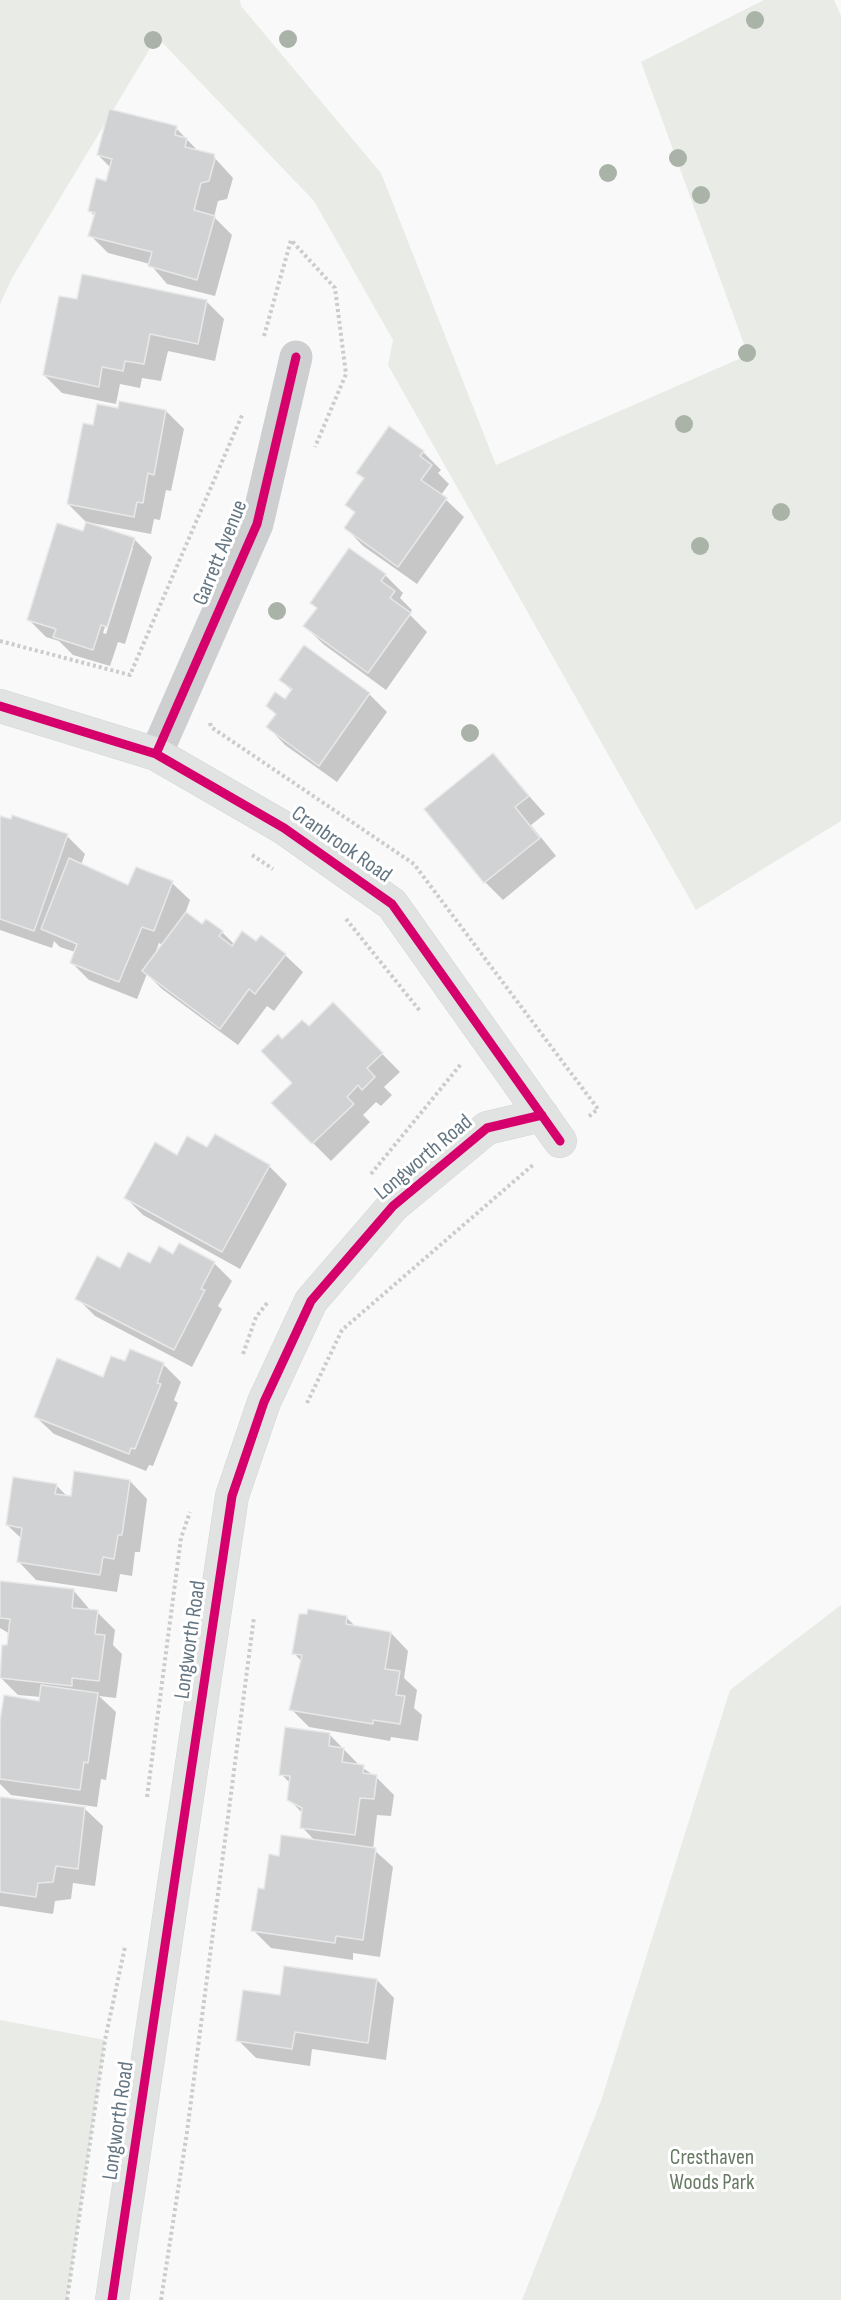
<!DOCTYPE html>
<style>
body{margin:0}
canvas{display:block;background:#f9f9f9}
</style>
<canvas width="841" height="2300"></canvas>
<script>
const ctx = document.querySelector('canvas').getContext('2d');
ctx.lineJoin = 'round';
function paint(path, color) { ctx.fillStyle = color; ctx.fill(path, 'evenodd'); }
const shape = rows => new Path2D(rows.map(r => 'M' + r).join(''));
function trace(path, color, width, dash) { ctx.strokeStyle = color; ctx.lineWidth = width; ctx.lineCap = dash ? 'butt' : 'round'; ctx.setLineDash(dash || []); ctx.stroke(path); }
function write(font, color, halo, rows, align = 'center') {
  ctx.font = font + ' "Sofia Sans Condensed",sans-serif'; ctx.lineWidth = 6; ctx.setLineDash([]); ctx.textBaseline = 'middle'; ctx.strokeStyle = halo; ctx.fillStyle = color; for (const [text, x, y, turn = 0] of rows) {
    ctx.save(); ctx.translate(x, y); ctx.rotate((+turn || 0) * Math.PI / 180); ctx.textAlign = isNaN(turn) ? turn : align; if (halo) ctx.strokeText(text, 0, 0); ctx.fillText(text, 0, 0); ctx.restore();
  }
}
paint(shape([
 [0,0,240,0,241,6,381,173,496,465,748,355,641,62,764,0,834,0,841,16,841,821,696,910,388,365,393,340,314,201,157,37,12,278,0,304],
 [841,1605,841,2300,522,2300,601,2101,730,1690],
 [0,2020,105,2040,67,2300,0,2300]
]), '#e8ebe6');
paint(shape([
 [176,128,199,152,213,156,233,178,227,199,218,201,214,217,232,235,215,296,167,284,150,264,108,253,90,235,95,216,89,211,107,182,111,168,98,155],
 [206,301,224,319,215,361,168,351,161,381,142,378,140,388,120,384,116,404,62,393,44,375],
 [119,410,166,411,184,429,171,491,166,490,160,520,154,519,151,534,86,522,68,504,94,427],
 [423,452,441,470,438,473,449,484,441,495,464,517,417,584,363,546,346,528,356,514,347,505,365,480,358,473],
 [84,533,134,539,152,557,125,644,118,642,110,666,73,655,59,641,46,637,28,619],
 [130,548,133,548,106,634,103,633],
 [385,575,403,593,400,598,412,610,409,614,427,632,386,690,323,644,305,626],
 [281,680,369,694,387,712,337,782,285,745,268,727,277,715,268,706,285,701,292,691],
 [493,755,545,814,531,825,556,856,503,900,485,882],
 [0,817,67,836,85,854,81,865,129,887,172,883,190,900,185,914,202,927,222,932,234,944,256,943,285,955,303,972,274,1011,267,1006,238,1045,162,989,147,974,137,999,89,980,71,962,75,952,60,947,54,941,52,948,0,930],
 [159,943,163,945,155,954],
 [333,1004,400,1072,384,1087,392,1095,381,1106,376,1102,363,1115,370,1122,331,1161,273,1103,294,1083,282,1041,309,1028],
 [215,1136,269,1166,287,1184,240,1269,143,1215,126,1198,208,1149],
 [174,1256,214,1263,232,1281,218,1306,222,1309,192,1367,95,1316,77,1298,121,1270,151,1265],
 [125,1363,163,1364,181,1382,174,1400,178,1403,153,1466,149,1465,146,1471,54,1434,36,1417,104,1378],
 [130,1481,147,1499,140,1552,135,1552,132,1576,120,1574,117,1592,36,1580,19,1562,22,1539,7,1525,56,1485,68,1497,72,1497],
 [0,1582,74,1591,91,1611,97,1612,115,1630,113,1645,122,1654,116,1698,99,1696,116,1712,106,1780,101,1779,97,1807,11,1795,0,1784,0,1732,40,1702,41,1697,18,1695,0,1677,3,1647,9,1647,10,1634,0,1628],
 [346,1617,357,1628,391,1633,408,1651,404,1678,417,1690,414,1708,422,1715,418,1741,391,1737,390,1741,309,1727,291,1709,302,1662,294,1653],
 [330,1735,360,1766,376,1777,394,1795,391,1816,377,1815,373,1849,393,1867,380,1957,353,1953,353,1960,271,1948,253,1930,280,1858,315,1841,302,1827,303,1814,289,1799,291,1784,281,1774],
 [0,1798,85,1809,103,1826,95,1886,73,1883,71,1899,55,1901,53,1914,0,1906],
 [377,1980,394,1998,386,2060,312,2049,310,2066,256,2058,238,2040,281,1996]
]), '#0003');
const building = shape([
 [109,109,177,126,175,135,187,138,185,147,214,154,215,159,209,181,201,183,194,210,215,216,197,280,148,266,152,252,88,236,95,213,88,211,96,178,106,181,112,159,97,155,109,109],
 [82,274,207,300,198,344,150,334,144,364,125,361,123,371,102,367,99,387,43,375,59,296,77,299,82,274],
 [119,401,166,410,154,475,148,473,143,503,137,502,134,517,67,504,83,423,93,425,97,404,118,408,119,401],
 [389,426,424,451,420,456,432,465,421,480,447,498,398,567,344,528,355,512,345,505,364,478,356,473,389,426],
 [86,522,135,538,107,627,101,625,93,650,53,637,56,629,27,620,57,523,83,531,86,522],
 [349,548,386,574,381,581,395,591,390,598,411,613,368,673,303,626,317,608,310,603,349,548],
 [304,645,370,693,319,766,266,727,276,714,266,706,275,692,285,699,292,689,279,680,304,645],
 [493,753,529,796,515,807,540,838,484,883,424,809,493,753],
 [12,815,68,834,34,931,0,919,0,816,11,819,12,815],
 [69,858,128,885,136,867,173,881,154,931,142,927,119,982,70,963,77,944,41,929,69,858],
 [186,912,202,924,206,919,223,931,219,936,232,946,242,931,256,941,261,935,286,954,255,994,249,989,220,1029,142,971,186,912],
 [333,1002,383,1053,367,1068,375,1077,362,1090,358,1085,347,1097,354,1104,312,1144,271,1103,292,1083,261,1051,278,1034,282,1039,302,1020,309,1026,333,1002],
 [215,1134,270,1165,222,1252,124,1198,155,1142,177,1155,187,1136,207,1147,215,1134],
 [179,1243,215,1262,201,1289,205,1290,174,1350,75,1299,97,1256,120,1268,128,1252,150,1263,159,1246,173,1254,179,1243],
 [130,1349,164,1363,157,1383,161,1384,135,1449,131,1448,129,1454,34,1417,57,1358,103,1377,111,1356,125,1361,130,1349],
 [74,1471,130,1480,122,1535,118,1535,114,1559,103,1557,100,1575,17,1562,22,1528,6,1525,13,1477,57,1484,55,1494,71,1496,74,1471],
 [0,1581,74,1589,72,1608,98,1610,95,1634,105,1635,99,1681,72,1678,72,1686,0,1678,2,1645,7,1645,10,1619,0,1618,0,1581],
 [308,1609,347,1616,346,1624,391,1632,385,1669,400,1671,396,1695,405,1696,400,1724,373,1720,373,1724,289,1710,302,1655,292,1654,299,1614,307,1614,308,1609],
 [41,1685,98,1693,88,1763,84,1762,80,1790,0,1779,0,1721,4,1695,39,1701,41,1685],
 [285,1727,330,1733,329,1746,344,1748,342,1762,364,1765,363,1773,377,1775,374,1799,360,1798,355,1835,300,1828,302,1808,287,1800,290,1776,279,1775,285,1727],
 [0,1797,85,1807,78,1869,56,1866,53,1882,38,1883,36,1897,0,1892,0,1797],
 [281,1835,376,1848,363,1940,336,1936,335,1943,251,1931,258,1888,264,1889,269,1854,279,1856,281,1835],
 [284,1966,377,1979,368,2043,295,2032,292,2049,236,2041,243,1990,280,1995,284,1966]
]);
paint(building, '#d0d2d3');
trace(building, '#e8e8e8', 1.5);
const secondary = shape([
 [0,706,156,754,284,828,392,904,560,1141],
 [112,2300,232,1496,264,1402,311,1301,393,1206,487,1128,542,1115]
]);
trace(secondary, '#d5d6d7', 34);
trace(shape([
 [264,336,291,240,335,288,346,374,315,447],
 [0,641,130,675,243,413],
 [210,723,211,727,414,864,598,1109,587,1118],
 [252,855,273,869],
 [346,919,420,1011],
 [371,1174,461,1064],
 [243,1354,256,1317,268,1302],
 [307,1403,342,1330,534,1164],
 [147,1797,181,1538,190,1512],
 [67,2300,105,2040,125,1947],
 [161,2300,187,2132,254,1617]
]), '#cbcccd', 4, [3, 3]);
trace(shape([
 [156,754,257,524,296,357]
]), '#cecfd0', 33);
trace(secondary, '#e1e2e2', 33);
trace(shape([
 [0,706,156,754,284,828,392,904,560,1141],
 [156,754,257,524,296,357],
 [112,2300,232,1496,264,1402,311,1301,393,1206,487,1128,542,1115]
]), '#d6006c', 9);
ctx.fillStyle = '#a9b3a7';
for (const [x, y] of [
 [755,20],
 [288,39],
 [153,40],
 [678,158],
 [608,173],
 [701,195],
 [747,353],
 [684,424],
 [781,512],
 [700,546],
 [277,611],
 [470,733]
]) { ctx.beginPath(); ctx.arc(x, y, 9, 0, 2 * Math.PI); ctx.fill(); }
write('22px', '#657683', '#fff', [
 ["Garrett Avenue",221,553,-68],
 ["Cranbrook Road",341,845,35],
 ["Longworth Road",424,1158,-40],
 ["Longworth Road",191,1640,-82],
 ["Longworth Road",119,2121,-82]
]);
write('22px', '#687a64', '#fff', [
 ["Cresthaven",712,2158],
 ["Woods Park",712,2183]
]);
</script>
